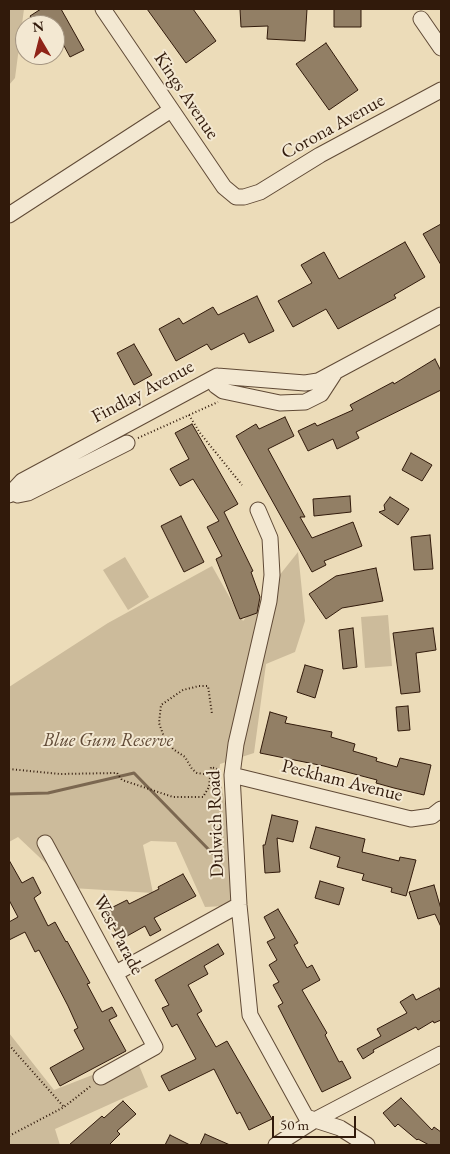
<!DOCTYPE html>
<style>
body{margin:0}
#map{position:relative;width:450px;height:1154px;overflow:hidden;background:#ecdcb9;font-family:"EB Garamond",serif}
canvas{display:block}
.frame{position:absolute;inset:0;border:10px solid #311a0b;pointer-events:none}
.north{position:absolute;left:15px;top:15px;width:50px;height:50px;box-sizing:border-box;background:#f3e8d2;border:1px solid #a59682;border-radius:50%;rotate:352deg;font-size:14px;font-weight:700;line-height:20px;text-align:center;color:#311a0b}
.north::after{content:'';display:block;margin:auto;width:18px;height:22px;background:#8f2418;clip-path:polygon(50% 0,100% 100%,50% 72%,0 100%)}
.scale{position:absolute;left:272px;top:1116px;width:84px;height:22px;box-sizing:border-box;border:2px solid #311a0b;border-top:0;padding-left:6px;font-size:15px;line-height:18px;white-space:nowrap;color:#311a0b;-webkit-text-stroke:4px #f3e8d2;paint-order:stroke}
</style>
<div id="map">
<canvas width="450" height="1154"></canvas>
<div class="frame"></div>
<div class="north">N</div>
<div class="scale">50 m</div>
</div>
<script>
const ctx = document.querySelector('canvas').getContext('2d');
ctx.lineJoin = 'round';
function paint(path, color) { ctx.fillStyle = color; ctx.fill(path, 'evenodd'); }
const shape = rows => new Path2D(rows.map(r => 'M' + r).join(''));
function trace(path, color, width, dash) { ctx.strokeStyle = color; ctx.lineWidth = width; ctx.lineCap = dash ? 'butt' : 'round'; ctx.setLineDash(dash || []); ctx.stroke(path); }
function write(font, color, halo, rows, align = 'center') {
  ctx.font = font + ' "EB Garamond",serif'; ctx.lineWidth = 4; ctx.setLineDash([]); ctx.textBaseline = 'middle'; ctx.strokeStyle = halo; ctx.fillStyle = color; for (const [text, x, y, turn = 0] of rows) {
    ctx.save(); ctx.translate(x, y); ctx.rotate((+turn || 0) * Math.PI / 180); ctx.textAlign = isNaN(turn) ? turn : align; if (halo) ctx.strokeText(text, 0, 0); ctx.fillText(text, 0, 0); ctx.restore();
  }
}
paint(shape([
 [9,9,24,9,15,78,9,85],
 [298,552,305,621,295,652,266,664,254,753,220,764,219,772,244,905,205,907,176,842,151,841,143,845,153,893,72,888,18,837,9,842,9,687,108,623,212,566,243,621],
 [125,557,149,597,128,610,103,570],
 [388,615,392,666,365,668,361,617],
 [9,1033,54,1090,136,1058,148,1087,55,1129,60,1145,9,1145]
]), '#ccbb9b');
trace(shape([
 [9,794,48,793,134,773,213,854]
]), '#7b6750', 3);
const building = shape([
 [41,9,61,9,84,50,70,57,55,29,55,25,36,25,30,16,41,9],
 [147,9,193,9,216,41,186,63,147,9],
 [240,9,307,9,305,41,267,39,268,26,241,27,240,9],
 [334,9,361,9,361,27,334,27,334,9],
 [326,43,358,90,329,110,296,64,326,43],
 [441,224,441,265,423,234,441,224],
 [405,242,425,277,394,295,396,298,338,329,326,309,293,327,278,301,312,283,301,265,324,252,339,279,405,242],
 [257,296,274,331,249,343,244,333,211,350,207,344,176,361,159,329,179,318,183,324,213,307,218,315,257,296],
 [134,344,152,375,134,385,117,353,134,344],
 [435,359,441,371,441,390,356,432,359,438,337,449,333,439,308,451,298,431,315,423,317,426,353,410,350,405,393,382,394,384,435,359],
 [285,417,294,436,268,449,305,517,300,517,312,538,353,522,362,546,324,561,326,565,312,572,236,436,256,424,259,429,285,417],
 [192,424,238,504,224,512,253,571,251,572,260,597,257,613,240,619,216,559,222,556,207,527,219,521,193,479,180,486,170,469,189,459,175,433,192,424],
 [411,453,432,465,422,481,402,470,411,453],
 [350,496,351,512,314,516,313,499,350,496],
 [390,497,409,509,398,525,379,512,385,510,384,505,390,497],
 [181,516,204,562,184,572,161,526,181,516],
 [430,535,433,569,414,570,411,537,430,535],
 [376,568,383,601,342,608,326,619,309,594,336,576,376,568],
 [353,628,357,667,343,669,339,630,353,628],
 [433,628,436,650,416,653,420,692,401,694,393,633,433,628],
 [305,665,323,670,315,698,297,692,305,665],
 [408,706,410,730,398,731,396,707,408,706],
 [270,712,287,717,285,723,332,732,331,737,355,744,353,751,377,758,376,761,397,767,400,758,431,765,424,795,394,788,376,783,377,780,324,766,260,753,270,712],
 [272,815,298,821,293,842,277,838,280,872,265,873,263,845,265,845,272,815],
 [316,827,365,839,362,852,399,861,400,857,416,860,406,896,391,892,392,888,362,880,364,874,337,867,340,857,310,848,316,827],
 [9,860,22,883,33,877,41,893,34,898,48,926,55,922,66,942,67,941,90,983,87,984,102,1012,112,1007,117,1016,109,1020,126,1051,60,1086,50,1068,84,1049,74,1030,78,1028,68,1006,39,950,35,952,25,932,9,940,9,922,18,917,9,900,9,860],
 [183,874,196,896,154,918,161,930,150,936,145,926,120,940,105,911,127,900,129,904,159,889,158,887,183,874],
 [320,881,344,888,339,905,315,898,320,881],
 [434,885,441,909,441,927,435,914,418,919,409,892,434,885],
 [278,909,298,943,294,945,307,968,312,965,320,980,302,990,327,1033,325,1035,339,1062,342,1061,351,1078,322,1092,278,1006,283,1003,273,985,279,982,269,965,277,960,267,942,275,938,264,917,278,909],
 [218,944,224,954,204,966,208,974,188,985,202,1011,197,1014,216,1047,227,1041,272,1119,249,1130,240,1112,237,1114,214,1069,169,1091,161,1076,196,1059,177,1024,172,1027,162,1008,169,1005,155,980,218,944],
 [439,988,441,993,441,1020,434,1023,433,1021,418,1030,416,1027,373,1050,374,1052,363,1059,357,1049,381,1036,377,1029,407,1013,400,1002,413,994,416,1000,439,988],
 [401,1098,432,1130,434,1127,441,1132,441,1145,429,1145,418,1139,417,1140,398,1124,395,1127,383,1113,401,1098],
 [123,1101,136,1114,117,1131,120,1134,109,1145,69,1145,102,1116,104,1118,123,1101],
 [205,1134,230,1145,200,1145,205,1134],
 [170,1135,190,1145,165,1145,170,1135]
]);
paint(building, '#927f65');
trace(building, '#311a0b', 1);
const minor = shape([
 [103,9,224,187,236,197,244,197,260,192,320,155,441,90],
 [421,19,441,48],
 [9,215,171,110],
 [217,376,216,386,223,391,280,403,305,402,321,394,334,374],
 [13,493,18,495,28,493,127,443],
 [9,495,22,481,217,376,305,383,318,381,441,315],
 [258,510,270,538,272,575,269,601,236,744,232,775,239,905,250,1015,306,1117,340,1128,367,1145],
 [232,775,411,819,432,816,441,809],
 [45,843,155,1047,101,1077],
 [116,973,239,905],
 [276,1145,315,1120,441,1054]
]);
trace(minor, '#604a36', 17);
trace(shape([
 [189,415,200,433,242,485],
 [138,438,218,402],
 [9,769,60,774,117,773,122,780,173,797,203,797,209,787,211,767,220,770],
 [211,775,197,773,192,769,185,757,173,749,164,737,159,723,161,705,183,690,199,686,208,686,212,714],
 [9,1045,64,1107],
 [9,1136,64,1107,92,1085]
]), '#311a0b', 2, [1, 2.5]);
trace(minor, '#f3e8d2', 15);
write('19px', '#311a0b', '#f3e8d2', [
 ["Kings Avenue",186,96,56],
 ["Corona Avenue",333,127,-29],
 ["Findlay Avenue",143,392,-28],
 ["Peckham Avenue",342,781,14],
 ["Dulwich Road",216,824,-92],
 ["West Parade",118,935,62]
]);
write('italic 19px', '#604a36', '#f3e8d2', [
 ["Blue Gum Reserve",108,741]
]);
</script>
